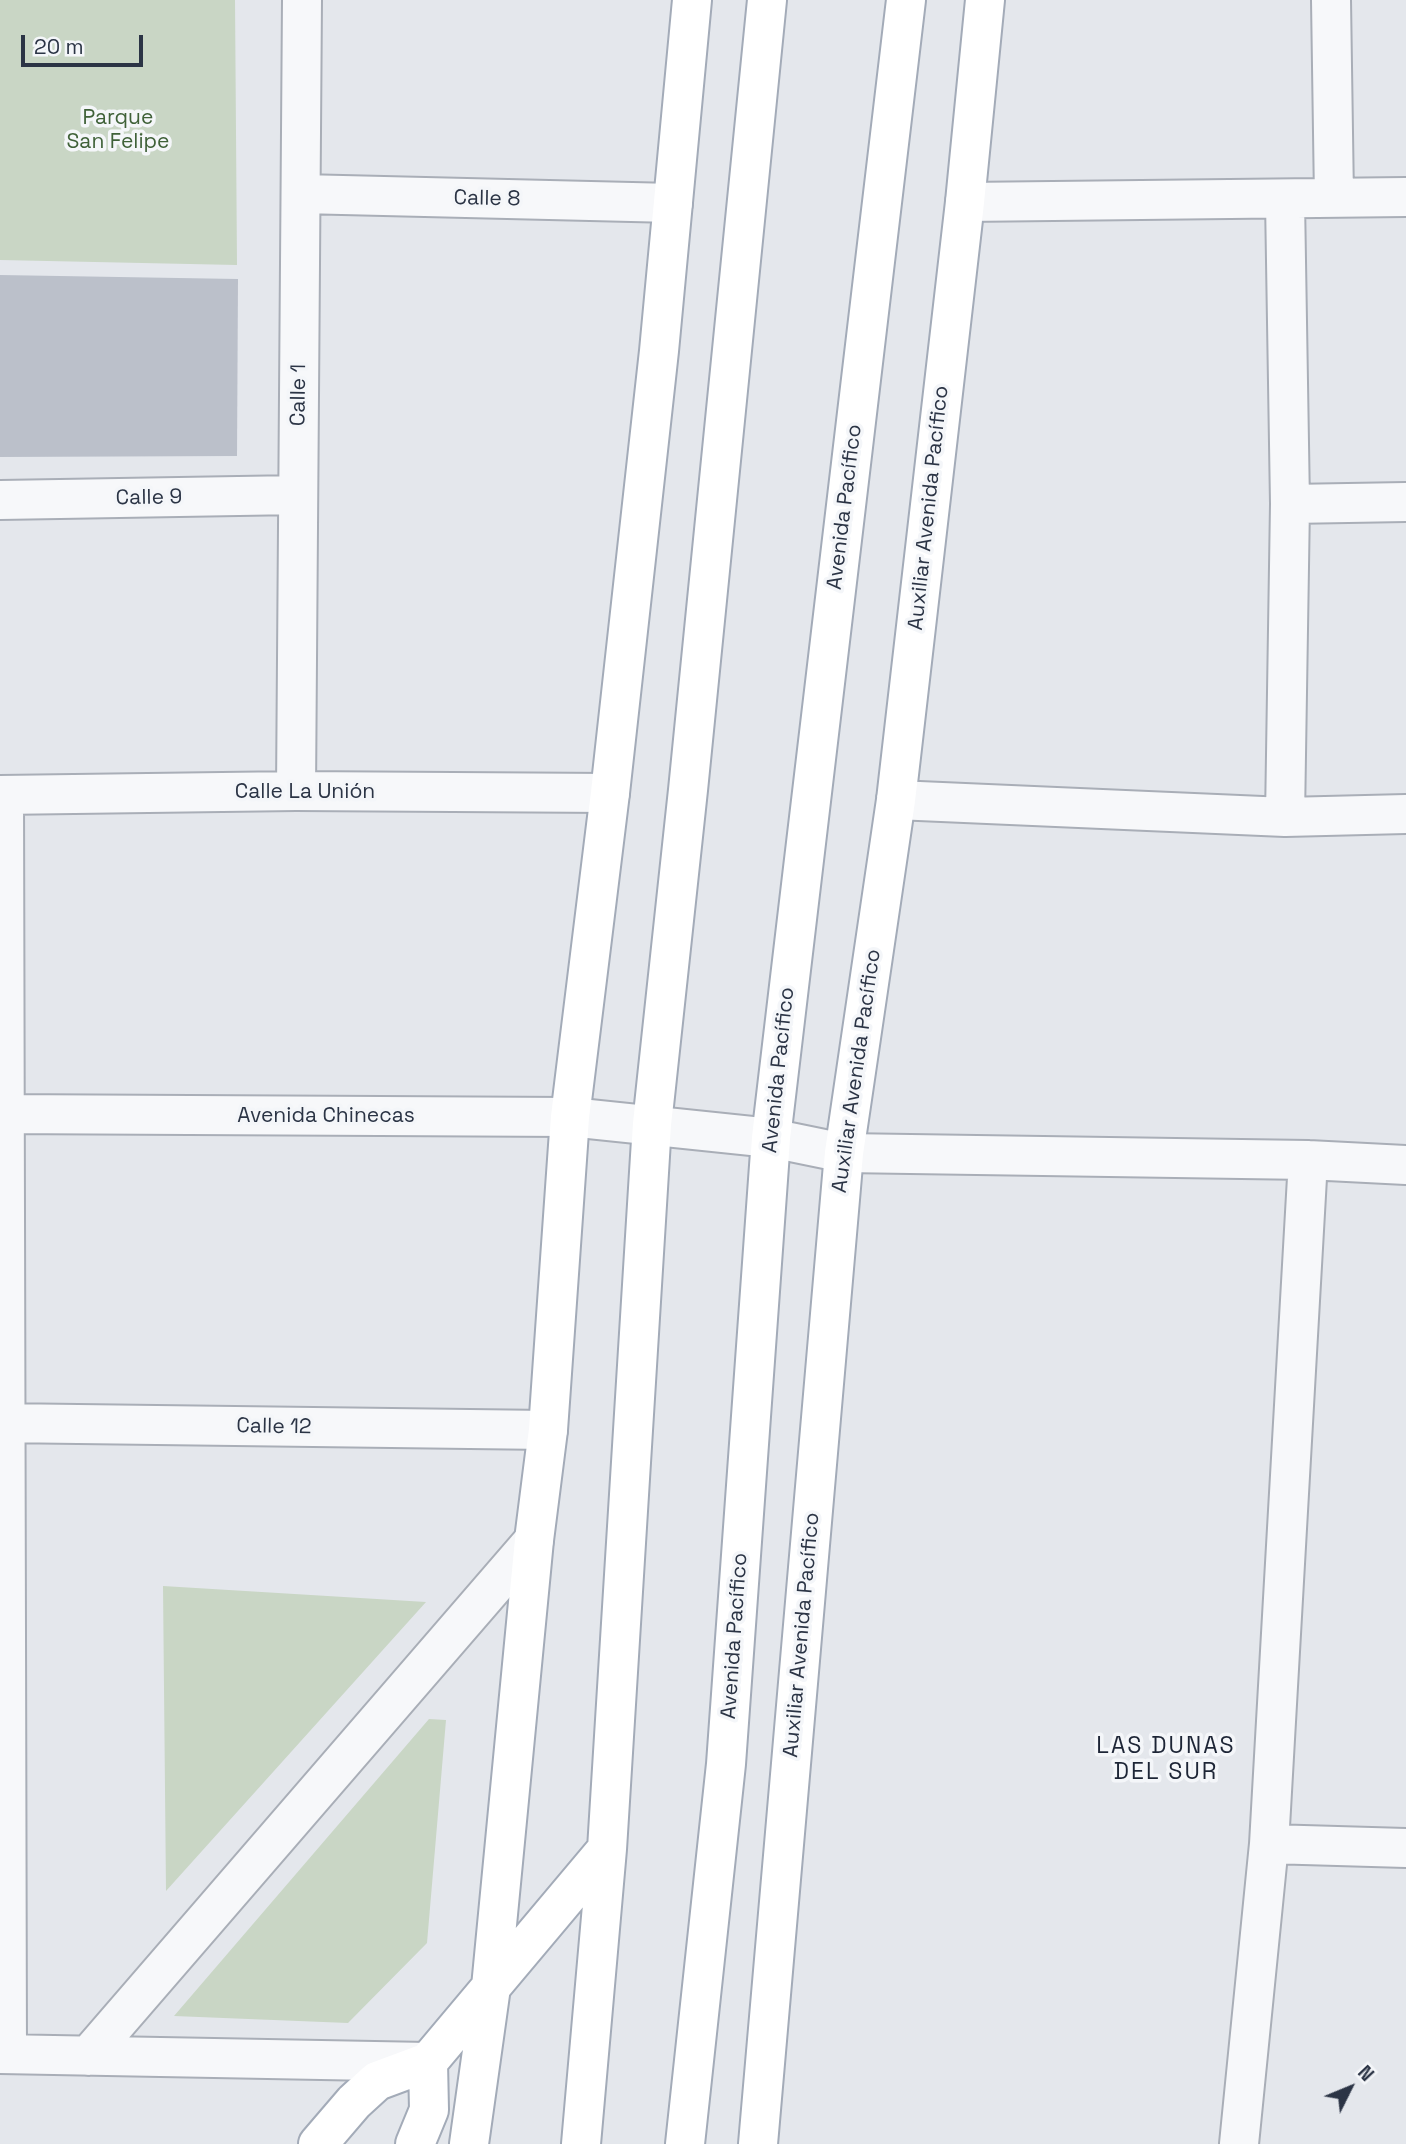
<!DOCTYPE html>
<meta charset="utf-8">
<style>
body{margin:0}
#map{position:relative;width:1406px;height:2144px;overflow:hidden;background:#e4e7ec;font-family:"Space Grotesk",sans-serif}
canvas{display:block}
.north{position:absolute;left:1315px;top:2053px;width:70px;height:70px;-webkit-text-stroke:5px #f4f6f9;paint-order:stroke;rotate:47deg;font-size:19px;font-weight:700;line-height:28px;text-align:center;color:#2b3445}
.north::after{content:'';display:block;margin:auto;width:24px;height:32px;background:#2b3445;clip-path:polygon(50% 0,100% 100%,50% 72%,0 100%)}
.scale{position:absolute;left:21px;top:35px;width:122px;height:32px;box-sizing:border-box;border:4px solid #2b3445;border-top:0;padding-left:9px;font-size:21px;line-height:24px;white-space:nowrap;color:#2b3445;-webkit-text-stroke:5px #f4f6f9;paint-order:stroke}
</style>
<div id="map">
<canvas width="1406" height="2144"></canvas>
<div class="north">N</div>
<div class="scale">20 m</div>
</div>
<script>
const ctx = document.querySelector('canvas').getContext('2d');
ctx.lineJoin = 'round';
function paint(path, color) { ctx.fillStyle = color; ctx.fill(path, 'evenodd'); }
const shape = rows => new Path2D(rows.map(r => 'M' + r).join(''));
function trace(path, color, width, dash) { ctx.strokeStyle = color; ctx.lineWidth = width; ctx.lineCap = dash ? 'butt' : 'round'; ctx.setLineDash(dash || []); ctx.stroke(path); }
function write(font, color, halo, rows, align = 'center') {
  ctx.font = font + ' "Space Grotesk",sans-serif'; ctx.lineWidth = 7; ctx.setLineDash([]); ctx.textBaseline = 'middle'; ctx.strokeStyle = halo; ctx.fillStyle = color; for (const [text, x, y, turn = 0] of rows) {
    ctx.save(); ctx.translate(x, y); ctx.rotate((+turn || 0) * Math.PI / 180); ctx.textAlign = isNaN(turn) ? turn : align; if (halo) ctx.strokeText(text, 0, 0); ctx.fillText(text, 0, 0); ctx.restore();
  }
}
paint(shape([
 [0,0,235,0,237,265,0,260],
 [163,1586,426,1602,166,1891],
 [429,1719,446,1720,427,1943,348,2023,174,2016]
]), '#c9d6c5');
paint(shape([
 [0,275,238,279,237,456,0,457]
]), '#bbc0ca');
const minor = shape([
 [1331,0,1334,198],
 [301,194,673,203],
 [1285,200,1290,504,1285,817],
 [965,202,1406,197],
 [0,500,298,495],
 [1290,504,1406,502],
 [296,791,302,0],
 [0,795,296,791,610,793],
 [4,795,7,2054],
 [896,800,1285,817,1406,814],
 [0,1114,570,1117,771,1138,844,1153,1308,1160,1406,1165],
 [0,1423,548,1430],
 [1269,1844,1406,1848],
 [0,2054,428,2062],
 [88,2056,534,1540],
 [1239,2144,1269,1844,1308,1160]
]);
const major = shape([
 [318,2144,354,2102,377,2081,428,2062,607,1849],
 [415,2144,429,2110,428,2062],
 [469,2144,491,1987,534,1540,548,1430,570,1117,610,793,659,351,692,0],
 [581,2144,607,1849,652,1124,688,790,767,0],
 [685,2144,726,1764,771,1138,906,0],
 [758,2144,844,1153,896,800,965,202,985,0]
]);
trace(minor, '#a9aeb7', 42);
trace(major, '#a3abb8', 42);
trace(minor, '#f7f8fa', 38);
trace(major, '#fff', 38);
write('21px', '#3f6138', '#f4f6f9', [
 ["Parque",118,118],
 ["San Felipe",118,142]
]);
write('21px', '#2b3445', '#f4f6f9', [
 ["Calle 8",487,199,1],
 ["Calle 1",299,395,-89],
 ["Calle 9",149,498,-1],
 ["Avenida Pacífico",845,507,-83],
 ["Auxiliar Avenida Pacífico",929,508,-84],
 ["Calle La Unión",305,792],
 ["Avenida Pacífico",779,1070,-84],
 ["Auxiliar Avenida Pacífico",857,1071,-82],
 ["Avenida Chinecas",326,1116],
 ["Calle 12",274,1427,1],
 ["Auxiliar Avenida Pacífico",802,1635,-85],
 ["Avenida Pacífico",735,1636,-86]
]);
ctx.letterSpacing = '2px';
write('23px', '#1d2536', '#f4f6f9', [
 ["LAS DUNAS",1166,1747],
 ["DEL SUR",1166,1773]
]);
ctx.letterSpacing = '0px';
</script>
